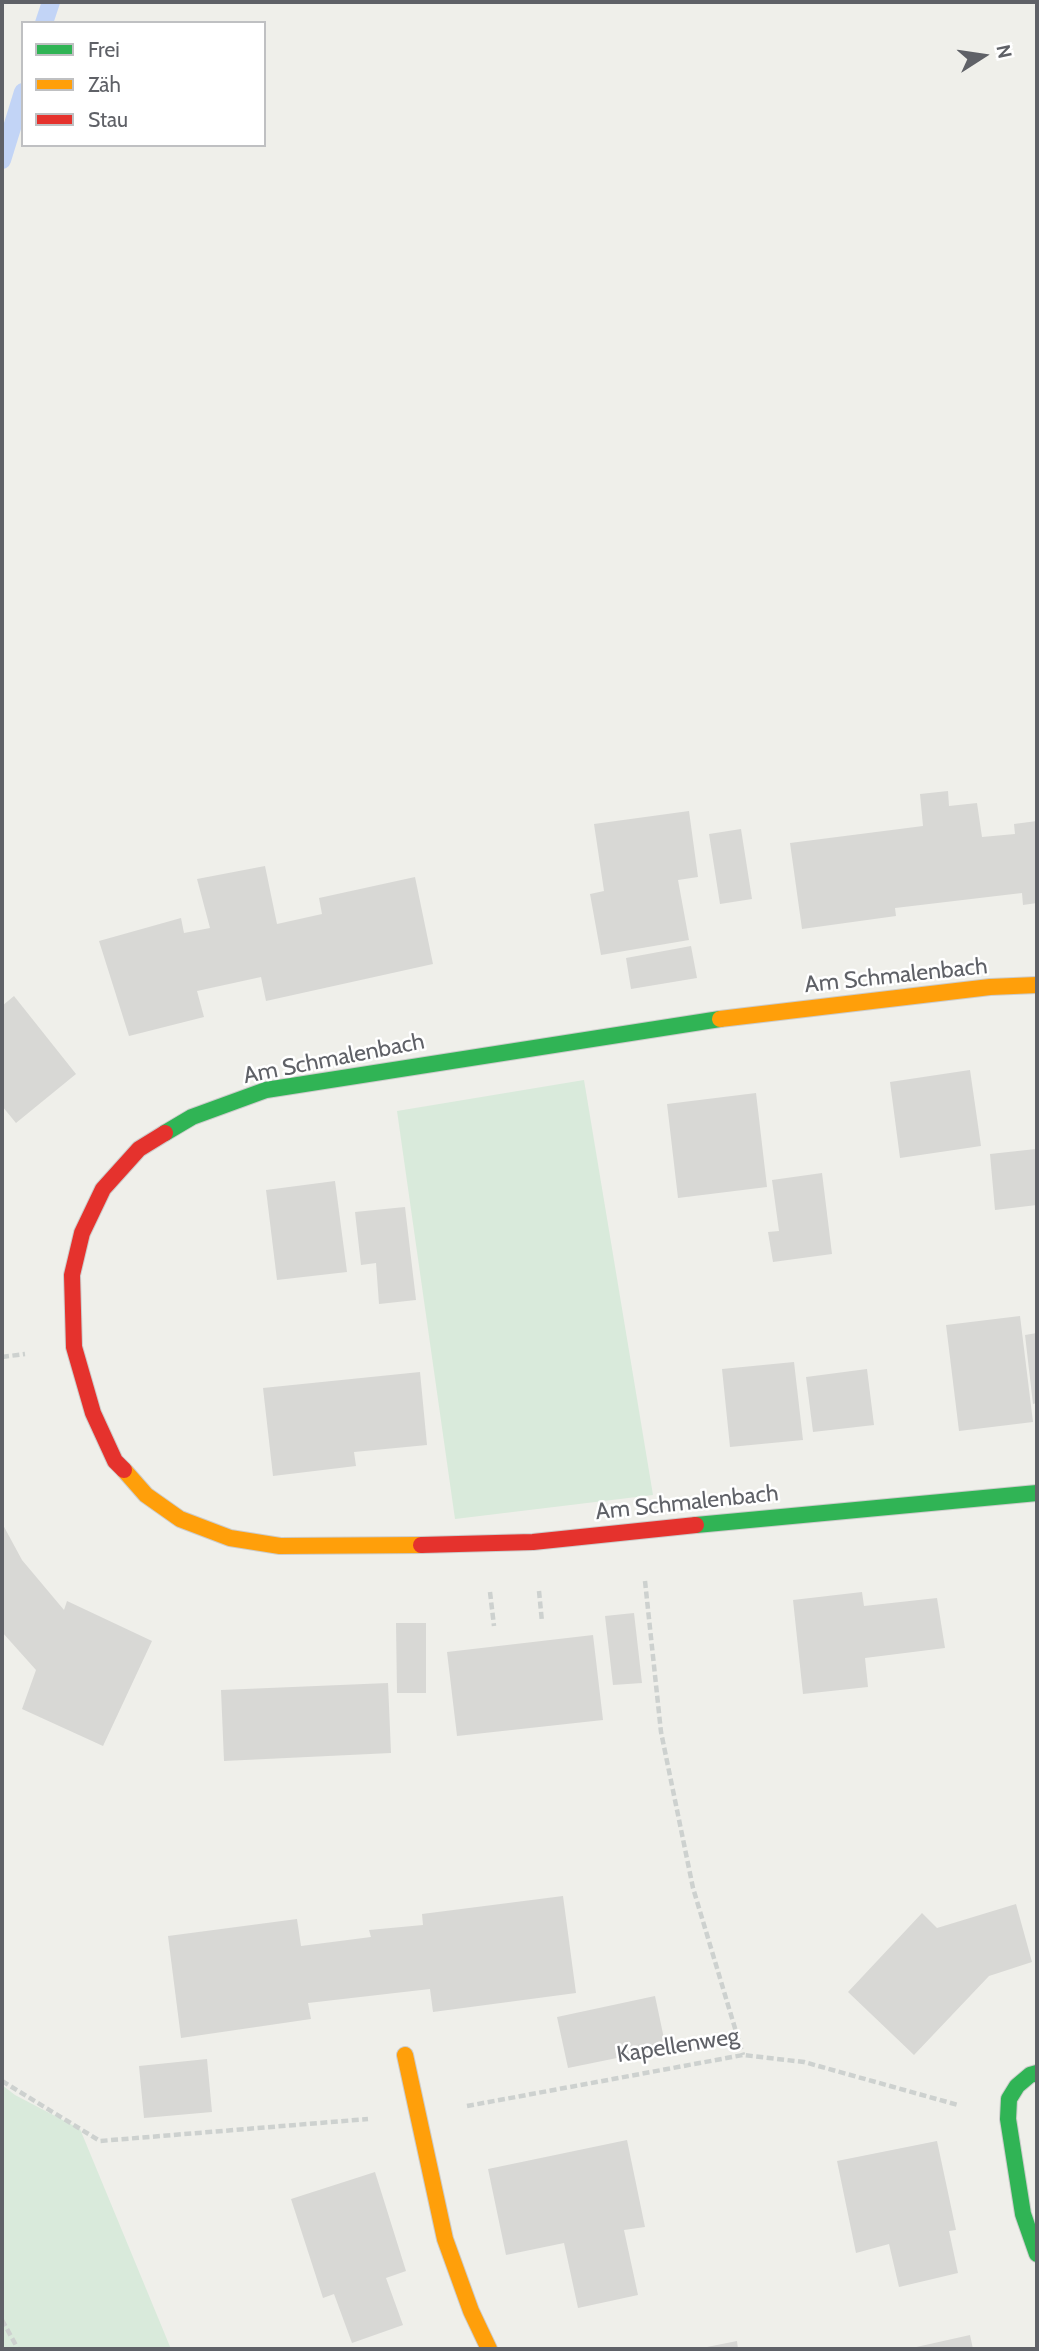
<!DOCTYPE html>
<meta charset="utf-8">
<style>
body{margin:0}
#map{position:relative;width:1039px;height:2351px;overflow:hidden;background:#efefea;font-family:Cabin,sans-serif}
canvas{display:block}
.frame{position:absolute;inset:0;border:4px solid #5f6167;pointer-events:none}
.legend{position:absolute;left:21px;top:21px;width:245px;height:126px;box-sizing:border-box;background:#fff;border:2px solid #bfc0c2;margin:0;padding:9px 12px;list-style:none;font-size:21px;color:#5f6167}
.legend li{display:flex;align-items:center;gap:14px;height:35px}
.legend b{width:35px;border:2px solid #bfc0c2}
.north{position:absolute;left:948px;top:21px;width:70px;height:70px;-webkit-text-stroke:5px #fff;paint-order:stroke;rotate:78deg;font-size:19px;font-weight:700;line-height:28px;text-align:center;color:#5f6167}
.north::after{content:'';display:block;margin:auto;width:24px;height:32px;background:#5f6167;clip-path:polygon(50% 0,100% 100%,50% 72%,0 100%)}
</style>
<div id="map">
<canvas width="1039" height="2351"></canvas>
<div class="frame"></div>
<ul class="legend">
<li><b style="height:9px;background:#30b455"></b>Frei</li>
<li><b style="height:9px;background:#ff9f0a"></b>Zäh</li>
<li><b style="height:9px;background:#e5322d"></b>Stau</li>
</ul>
<div class="north">N</div>
</div>
<script>
const ctx = document.querySelector('canvas').getContext('2d');
ctx.lineJoin = 'round';
function paint(path, color) { ctx.fillStyle = color; ctx.fill(path, 'evenodd'); }
const shape = rows => new Path2D(rows.map(r => 'M' + r).join(''));
function trace(path, color, width, dash) { ctx.strokeStyle = color; ctx.lineWidth = width; ctx.lineCap = dash ? 'butt' : 'round'; ctx.setLineDash(dash || []); ctx.stroke(path); }
function write(font, color, halo, rows, align = 'center') {
  ctx.font = font + ' Cabin,sans-serif'; ctx.lineWidth = 5; ctx.setLineDash([]); ctx.textBaseline = 'middle'; ctx.strokeStyle = halo; ctx.fillStyle = color; for (const [text, x, y, turn = 0] of rows) {
    ctx.save(); ctx.translate(x, y); ctx.rotate((+turn || 0) * Math.PI / 180); ctx.textAlign = isNaN(turn) ? turn : align; if (halo) ctx.strokeText(text, 0, 0); ctx.fillText(text, 0, 0); ctx.restore();
  }
}
paint(shape([
 [584,1080,653,1495,455,1519,397,1111],
 [2,2085,15,2095,80,2129,171,2349,2,2349]
]), '#d9eadb');
trace(shape([
 [44,23,51,2],
 [2,160,23,92]
]), '#c2d4f6', 18);
paint(shape([
 [948,791,949,806,977,803,982,837,1015,834,1014,824,1037,821,1037,903,1023,905,1022,893,895,908,896,916,802,929,790,843,923,826,920,794],
 [689,811,698,877,678,880,689,940,601,955,590,894,604,891,594,824],
 [741,829,752,899,720,904,709,834],
 [265,866,277,924,322,914,319,898,415,877,433,964,266,1001,261,977,197,991,204,1017,129,1036,99,941,181,918,184,933,210,928,197,879],
 [691,946,697,978,631,989,626,958],
 [14,996,76,1074,16,1123,2,1106,2,1006],
 [970,1070,981,1146,900,1158,890,1082],
 [756,1093,767,1187,678,1198,667,1104],
 [1036,1149,1037,1205,995,1210,990,1154],
 [822,1173,832,1254,773,1262,768,1232,779,1231,772,1180],
 [335,1181,347,1272,277,1280,266,1190],
 [405,1207,416,1300,379,1304,376,1263,361,1265,355,1212],
 [1020,1316,1033,1422,959,1431,946,1325],
 [1037,1333,1037,1403,1033,1404,1025,1335],
 [794,1362,803,1440,730,1447,722,1369],
 [867,1369,874,1425,813,1432,806,1377],
 [420,1372,427,1445,354,1452,356,1466,273,1476,263,1388],
 [2,1523,22,1560,64,1610,67,1601,152,1641,103,1746,22,1709,36,1670,2,1632],
 [862,1592,864,1606,937,1598,945,1648,865,1658,868,1687,803,1694,793,1600],
 [634,1613,642,1683,613,1685,605,1616],
 [396,1623,426,1623,426,1693,397,1693],
 [593,1635,603,1720,457,1736,447,1652],
 [388,1683,391,1753,224,1761,221,1690],
 [563,1896,576,1993,433,2012,430,1989,308,2003,311,2019,181,2038,168,1936,297,1919,301,1946,371,1937,369,1930,423,1925,422,1914],
 [1016,1904,1032,1962,989,1976,914,2055,848,1992,922,1913,937,1928],
 [655,1996,666,2048,568,2068,557,2017],
 [207,2059,212,2112,144,2118,139,2066],
 [627,2140,645,2227,624,2230,638,2295,578,2308,564,2243,506,2255,488,2169],
 [937,2141,956,2230,949,2231,958,2273,899,2287,889,2244,856,2253,837,2161],
 [375,2172,406,2271,386,2278,403,2325,352,2343,334,2294,323,2298,291,2199],
 [970,2335,973,2349,912,2349,912,2348],
 [737,2341,738,2349,702,2349,702,2348]
]), '#d8d8d5');
const fast = shape([
 [165,1133,192,1117,266,1090,720,1019],
 [696,1525,1037,1493],
 [1037,2073,1030,2075,1017,2086,1009,2099,1008,2119,1023,2214,1037,2254]
]);
const slow = shape([
 [720,1019,990,987,1037,985],
 [124,1470,146,1495,180,1519,230,1538,280,1546,421,1545],
 [405,2055,445,2239,471,2311,489,2349]
]);
const jam = shape([
 [124,1470,115,1461,93,1413,74,1347,72,1275,82,1233,103,1189,139,1149,165,1133],
 [421,1545,533,1542,696,1525]
]);
trace(fast, '#cccccb', 18);
trace(slow, '#cccccb', 18);
trace(jam, '#cccccb', 18);
trace(shape([
 [2,1357,25,1354],
 [645,1581,661,1732,693,1888,743,2055],
 [539,1591,542,1622],
 [490,1592,494,1626],
 [2,2081,100,2141,368,2119],
 [467,2106,743,2055,804,2062,958,2105],
 [2,2320,18,2349]
]), '#cdd1cf', 4.5, [7, 3.5]);
trace(fast, '#30b455', 16);
trace(slow, '#ff9f0a', 16);
trace(jam, '#e5322d', 16);
write('23px', '#5f6167', '#fff', [
 ["Am Schmalenbach",896,976,-6],
 ["Am Schmalenbach",334,1059,-11],
 ["Am Schmalenbach",687,1503,-6],
 ["Kapellenweg",678,2046,-9]
]);
</script>
